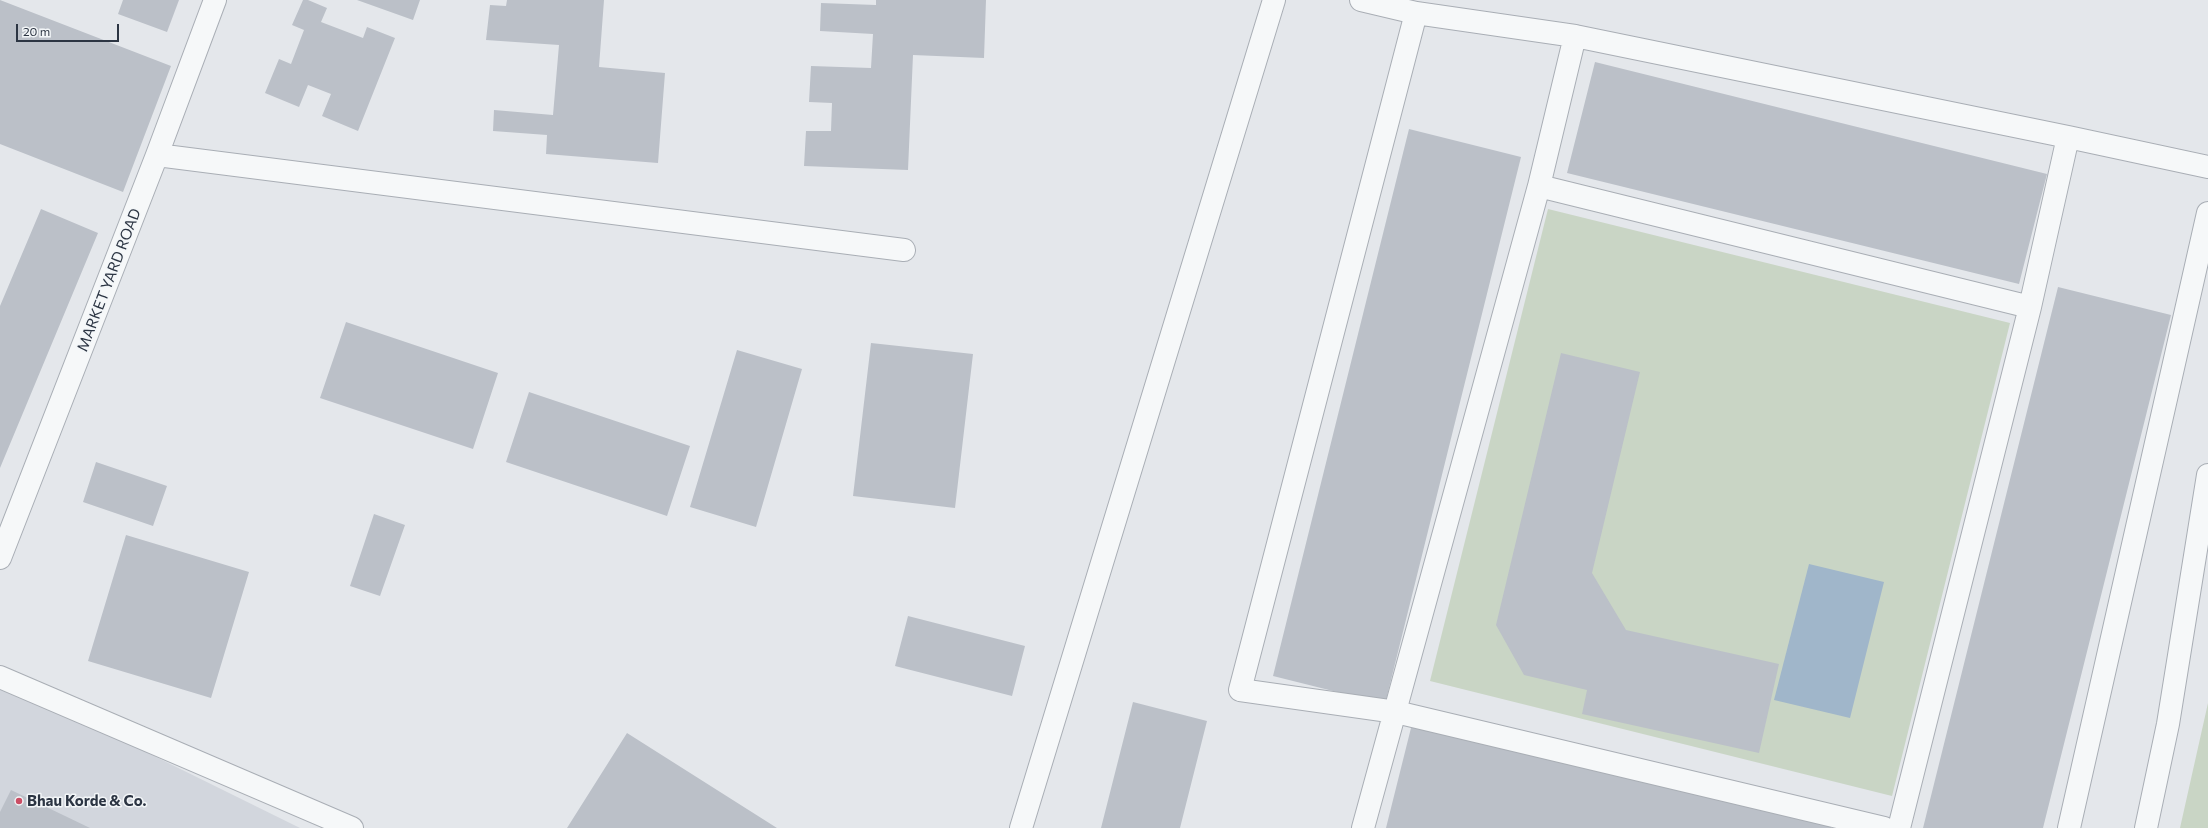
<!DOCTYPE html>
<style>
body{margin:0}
#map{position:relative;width:2208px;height:828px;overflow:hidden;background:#e4e7eb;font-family:Commissioner,sans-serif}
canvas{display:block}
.scale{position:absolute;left:16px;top:24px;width:103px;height:18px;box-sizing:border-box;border:2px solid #2c3543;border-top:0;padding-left:5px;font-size:12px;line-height:14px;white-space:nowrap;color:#2c3543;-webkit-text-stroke:3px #f3f6f8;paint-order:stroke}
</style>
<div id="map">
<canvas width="2208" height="828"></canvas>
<div class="scale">20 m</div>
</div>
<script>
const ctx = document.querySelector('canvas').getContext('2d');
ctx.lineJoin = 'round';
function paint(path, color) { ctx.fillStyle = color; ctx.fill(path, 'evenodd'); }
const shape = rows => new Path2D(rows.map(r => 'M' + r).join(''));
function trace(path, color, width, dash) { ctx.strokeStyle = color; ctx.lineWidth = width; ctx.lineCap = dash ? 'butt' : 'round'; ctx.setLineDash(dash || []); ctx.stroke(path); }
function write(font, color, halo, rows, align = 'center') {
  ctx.font = font + ' Commissioner,sans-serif'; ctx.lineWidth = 3; ctx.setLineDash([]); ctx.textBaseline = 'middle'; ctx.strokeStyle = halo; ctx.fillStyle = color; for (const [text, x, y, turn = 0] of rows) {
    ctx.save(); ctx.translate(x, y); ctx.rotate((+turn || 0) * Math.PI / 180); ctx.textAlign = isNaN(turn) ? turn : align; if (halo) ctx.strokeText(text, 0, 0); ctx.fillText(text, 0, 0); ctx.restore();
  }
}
paint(shape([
 [0,680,300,828,0,828]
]), '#d2d6dd');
paint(shape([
 [1548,209,2010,323,1892,796,1430,681],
 [2208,703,2208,828,2180,828]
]), '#c9d5c5');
paint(shape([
 [1809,564,1884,582,1850,718,1774,700]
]), '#a0b6ca');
paint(shape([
 [0,0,171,66,123,192,0,144],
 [123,0,179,0,167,32,118,14],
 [303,0,308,0,327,8,321,22,363,38,367,27,395,38,358,131,322,116,331,94,308,85,299,107,265,93,279,59,291,64,304,30,292,25],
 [357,0,420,0,413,20],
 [507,0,604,0,599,67,665,73,658,163,546,154,547,135,493,131,494,110,553,115,559,45,486,40,490,5,506,6],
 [876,0,986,0,984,58,913,55,908,170,804,166,806,131,831,131,832,103,809,102,811,66,871,68,873,34,820,31,821,3,876,5],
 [1595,62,2047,174,2019,284,1567,173],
 [1409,129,1521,157,1385,704,1273,676],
 [41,209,98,233,0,468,0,306],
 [2058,287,2171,315,2043,828,1923,828],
 [346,322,498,373,473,449,320,398],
 [871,343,973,354,955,508,853,496],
 [737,350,802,369,756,527,690,507],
 [1561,353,1640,372,1592,573,1626,630,1779,664,1759,753,1582,714,1587,690,1524,675,1496,625],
 [529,392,690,446,667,516,506,462],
 [96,462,167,486,153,526,83,502],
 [374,514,405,525,380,596,350,586],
 [126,535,249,572,211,698,88,661],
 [908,616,1025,646,1012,696,895,666],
 [1133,702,1207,721,1180,828,1101,828],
 [1412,724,1831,827,1831,828,1386,828],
 [627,733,777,828,567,828],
 [11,790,90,828,0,828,0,812]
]), '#bbc0c8');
const minor = shape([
 [1361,0,1416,13,1240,690,1396,712,1884,828],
 [1416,13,1575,36,1539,186],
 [1575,36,2068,137],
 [157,155,904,250],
 [0,558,157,155,215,0],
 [0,677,352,828],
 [1021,828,1274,0],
 [1363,828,1539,186,2030,307],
 [1899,828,2030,307,2068,137,2208,167],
 [2069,828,2208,213],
 [2146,828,2168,724,2208,475]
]);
trace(minor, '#a9aeb5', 24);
trace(minor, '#f6f8f9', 22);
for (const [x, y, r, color] of [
 [19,801,4,"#cb4e65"]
]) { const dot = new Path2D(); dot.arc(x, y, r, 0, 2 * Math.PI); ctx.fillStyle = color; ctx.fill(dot); trace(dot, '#f3f6f8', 1.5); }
write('15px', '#2c3543', '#f3f6f8', [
 ["MARKET YARD ROAD",109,280,-69]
]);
write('bold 15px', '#2c3543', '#f3f6f8', [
 ["Bhau Korde & Co.",27,801]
], 'left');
</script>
